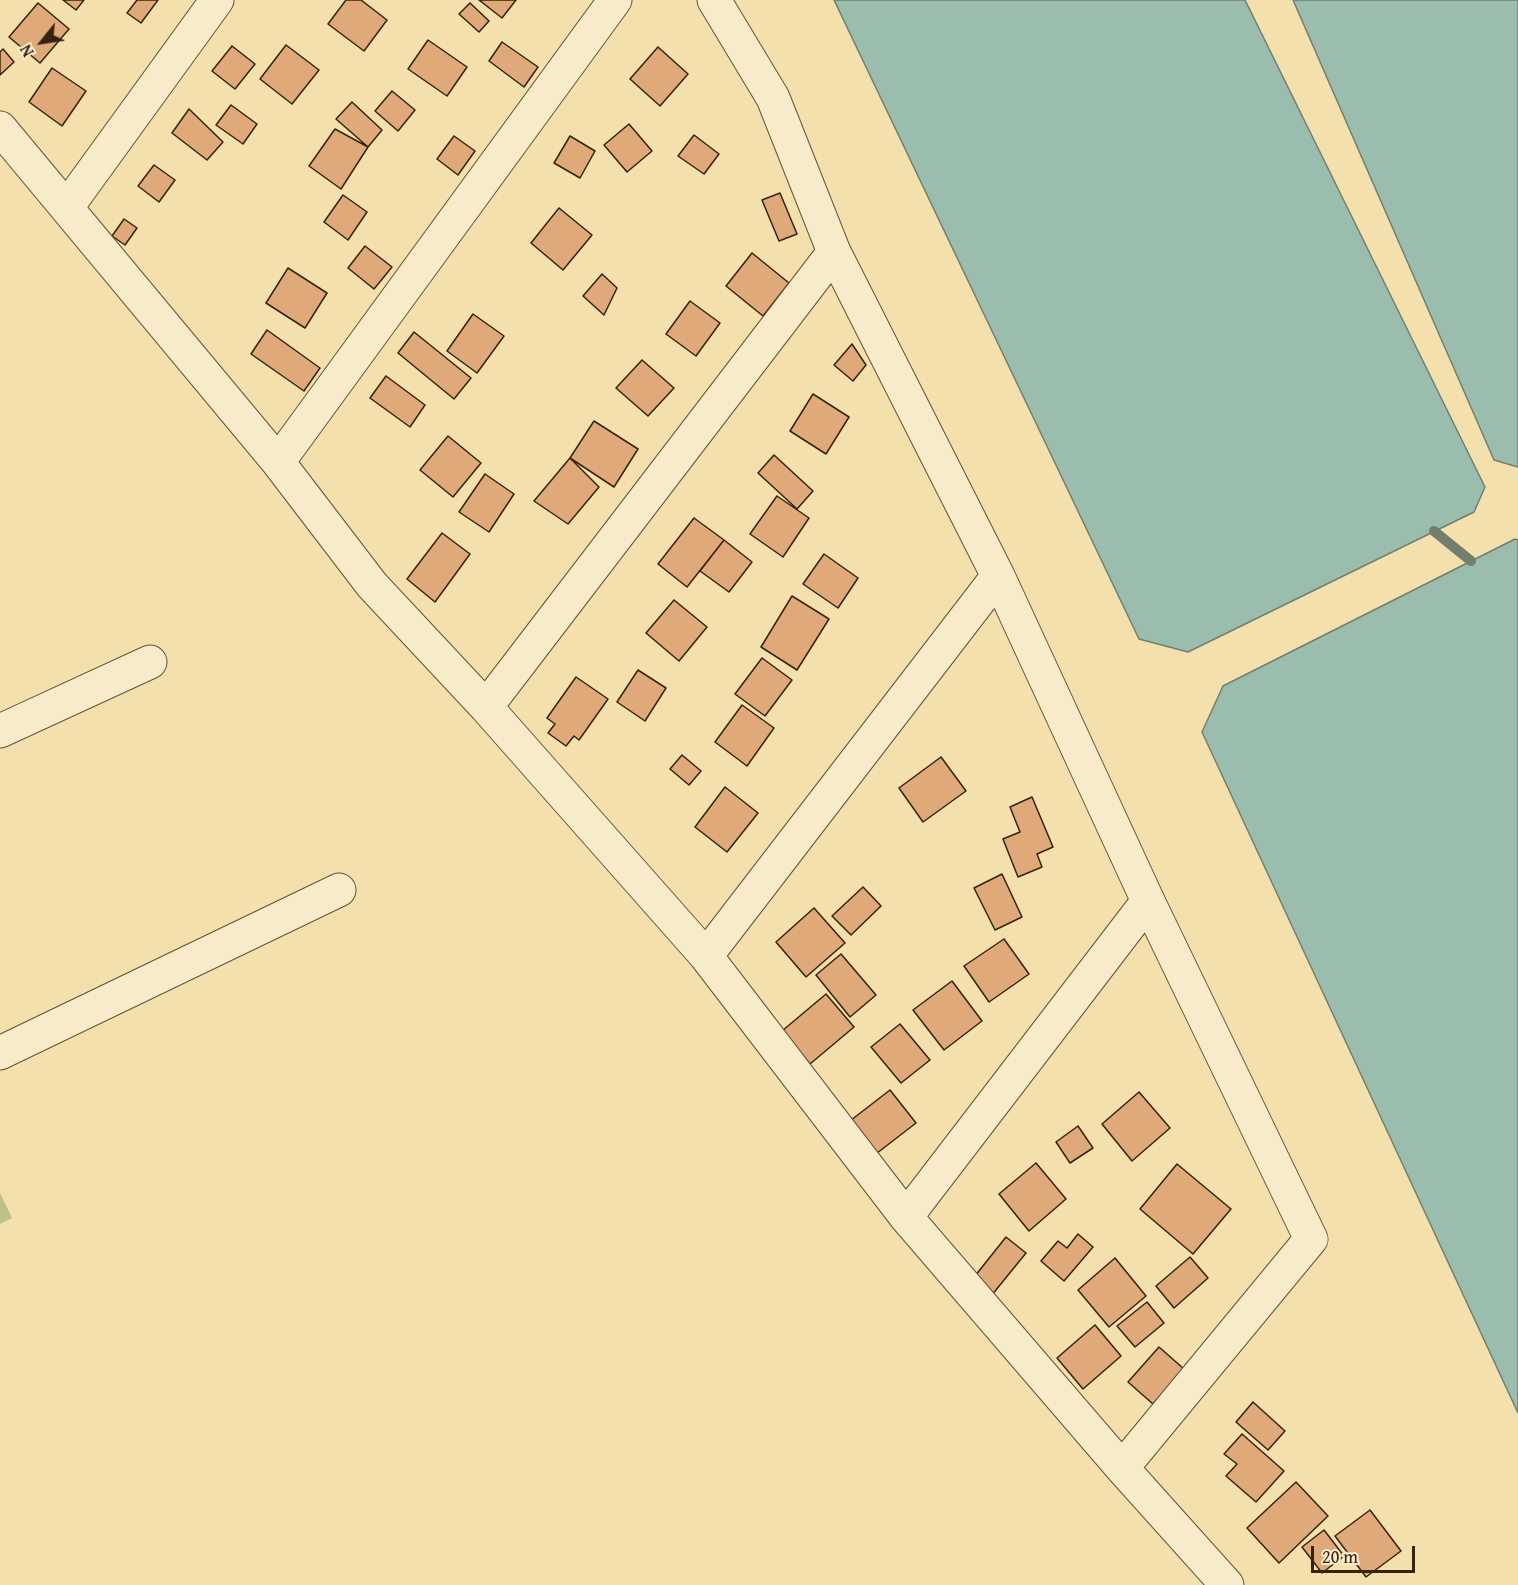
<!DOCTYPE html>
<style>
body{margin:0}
#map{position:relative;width:1518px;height:1585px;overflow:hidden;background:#f3e0ac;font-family:"Gentium Book Plus",serif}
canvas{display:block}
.north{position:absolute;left:12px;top:12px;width:60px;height:60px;-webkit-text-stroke:4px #f7ebc9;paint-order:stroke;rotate:240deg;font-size:16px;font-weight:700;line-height:24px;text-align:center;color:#352310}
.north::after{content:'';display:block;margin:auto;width:21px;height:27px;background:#352310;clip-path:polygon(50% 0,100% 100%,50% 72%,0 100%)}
.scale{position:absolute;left:1311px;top:1546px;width:104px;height:27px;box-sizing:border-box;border:3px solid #352310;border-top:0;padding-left:8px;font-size:18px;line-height:21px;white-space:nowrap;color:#352310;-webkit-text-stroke:4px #f7ebc9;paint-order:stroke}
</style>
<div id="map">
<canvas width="1518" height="1585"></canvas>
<div class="north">N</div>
<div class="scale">20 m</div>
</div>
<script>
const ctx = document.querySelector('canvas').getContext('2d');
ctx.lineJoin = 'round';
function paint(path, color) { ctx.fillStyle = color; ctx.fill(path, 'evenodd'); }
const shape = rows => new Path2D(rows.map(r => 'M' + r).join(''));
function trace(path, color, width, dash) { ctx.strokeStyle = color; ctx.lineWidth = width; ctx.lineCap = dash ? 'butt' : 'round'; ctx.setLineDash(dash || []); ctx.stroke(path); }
paint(shape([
 [0,1193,12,1218,0,1224]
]), '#bdc288');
const water = shape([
 [834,0,1245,0,1485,487,1474,512,1188,652,1139,639,834,0],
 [1293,0,1518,0,1518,467,1494,460,1293,0],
 [1515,539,1518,540,1518,1413,1202,732,1223,686,1515,539]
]);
paint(water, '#9bbdae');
trace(water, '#727f6f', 1.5);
trace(shape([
 [1434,531,1471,561]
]), '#727f6f', 10);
const building = shape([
 [63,0,84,0,76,10,63,0],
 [137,0,158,0,141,23,127,13,137,0],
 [346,0,361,0,387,20,364,51,328,24,346,0],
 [479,0,516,0,502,18,479,0],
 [38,3,69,29,40,63,9,37,38,3],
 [470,3,489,21,479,32,459,14,470,3],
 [428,40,467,67,447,96,408,69,428,40],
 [502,42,538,67,524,87,489,61,502,42],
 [286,45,319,70,292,104,260,79,286,45],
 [232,46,255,64,235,89,212,71,232,46],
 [658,47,688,74,660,106,630,79,658,47],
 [3,49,14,62,0,75,0,52,3,49],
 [52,68,86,91,62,126,29,102,52,68],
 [392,91,415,110,398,131,375,111,392,91],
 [352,102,382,130,368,147,336,119,352,102],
 [231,105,257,124,243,144,216,125,231,105],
 [189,109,223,142,207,160,172,133,189,109],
 [629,124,652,151,627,172,604,145,629,124],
 [335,129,368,147,341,189,309,166,335,129],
 [694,135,719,154,704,174,678,156,694,135],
 [454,136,475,151,458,175,437,159,454,136],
 [570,136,595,151,580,178,554,163,570,136],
 [154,165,175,180,159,202,138,186,154,165],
 [780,193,797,234,779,241,762,200,780,193],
 [343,195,367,212,348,240,324,222,343,195],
 [559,208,592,235,563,270,531,243,559,208],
 [124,219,137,228,125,245,112,236,124,219],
 [365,246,392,267,374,289,348,268,365,246],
 [752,253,789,283,763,316,726,286,752,253],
 [288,268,327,293,305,328,266,303,288,268],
 [602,274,617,288,604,315,583,296,602,274],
 [690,301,720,323,696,356,666,334,690,301],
 [473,314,504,336,477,373,447,351,473,314],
 [267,330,320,368,304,391,251,354,267,330],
 [414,332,471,378,454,399,398,353,414,332],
 [852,344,866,365,853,381,834,365,852,344],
 [642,360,674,388,648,416,616,388,642,360],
 [386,376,425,405,410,427,370,398,386,376],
 [813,394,849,417,826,454,790,431,813,394],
 [594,421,638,449,614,487,570,458,594,421],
 [448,436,481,463,453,497,420,470,448,436],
 [774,455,813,491,797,509,758,473,774,455],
 [570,458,599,487,568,524,534,501,570,458],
 [485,474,514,494,489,532,459,512,485,474],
 [777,496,809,518,783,557,750,534,777,496],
 [694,518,724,540,687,587,658,564,694,518],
 [442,533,470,554,435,602,407,579,442,533],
 [724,540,752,562,729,592,700,571,724,540],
 [824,554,858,578,838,608,803,584,824,554],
 [792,596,829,619,797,670,761,647,792,596],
 [674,600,707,627,679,661,646,633,674,600],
 [762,658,792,680,765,716,735,694,762,658],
 [638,670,666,688,645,721,617,702,638,670],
 [576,677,608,699,579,740,574,736,566,746,548,733,555,724,547,718,576,677],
 [742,705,774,728,747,766,715,742,742,705],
 [682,755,701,771,689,785,670,769,682,755],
 [941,757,966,791,923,822,899,788,941,757],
 [725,787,758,813,727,852,695,827,725,787],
 [1032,797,1053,847,1037,854,1042,867,1018,877,1003,839,1020,832,1010,807,1032,797],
 [1002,874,1022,917,995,930,974,888,1002,874],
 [863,887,881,906,851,935,832,916,863,887],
 [814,908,845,943,806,977,776,942,814,908],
 [1004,939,1029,974,989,1002,964,966,1004,939],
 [841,954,876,995,850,1017,816,975,841,954],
 [952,981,982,1021,944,1050,913,1010,952,981],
 [826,994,854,1027,810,1064,782,1031,826,994],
 [900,1024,930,1060,901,1083,871,1047,900,1024],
 [890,1090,916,1123,872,1157,846,1124,890,1090],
 [1139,1092,1170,1128,1132,1161,1102,1124,1139,1092],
 [1078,1126,1093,1148,1070,1163,1056,1142,1078,1126],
 [1036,1163,1066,1199,1029,1231,999,1194,1036,1163],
 [1177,1164,1231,1209,1193,1254,1140,1209,1177,1164],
 [1078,1234,1093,1247,1064,1281,1041,1261,1058,1241,1067,1248,1078,1234],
 [1006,1237,1026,1253,987,1301,967,1286,1006,1237],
 [1190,1257,1208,1278,1174,1308,1156,1286,1190,1257],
 [1115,1258,1146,1296,1109,1327,1078,1290,1115,1258],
 [1147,1302,1164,1323,1135,1347,1117,1326,1147,1302],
 [1095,1325,1121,1356,1083,1389,1057,1358,1095,1325],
 [1159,1347,1184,1369,1153,1404,1128,1382,1159,1347],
 [1253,1402,1285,1431,1268,1450,1236,1422,1253,1402],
 [1242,1434,1284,1471,1256,1502,1226,1476,1237,1464,1224,1454,1242,1434],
 [1296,1482,1328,1516,1279,1563,1247,1528,1296,1482],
 [1370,1510,1401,1551,1366,1577,1335,1536,1370,1510],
 [1324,1530,1344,1556,1322,1573,1302,1547,1324,1530]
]);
paint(building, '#e0a97a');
trace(building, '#352310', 1.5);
const street = shape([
 [615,0,278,462,372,585,486,707,706,956,906,1217,1122,1468,1227,1585],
 [714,0,773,98,834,252,998,576,1148,901,1311,1239,1122,1468],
 [0,128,278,462],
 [67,207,217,0],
 [486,707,834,252],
 [0,731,150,662],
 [706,956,998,576],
 [0,1053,339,890],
 [906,1217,1148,901]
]);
trace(street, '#645237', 35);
trace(street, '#f7ebc9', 33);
</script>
